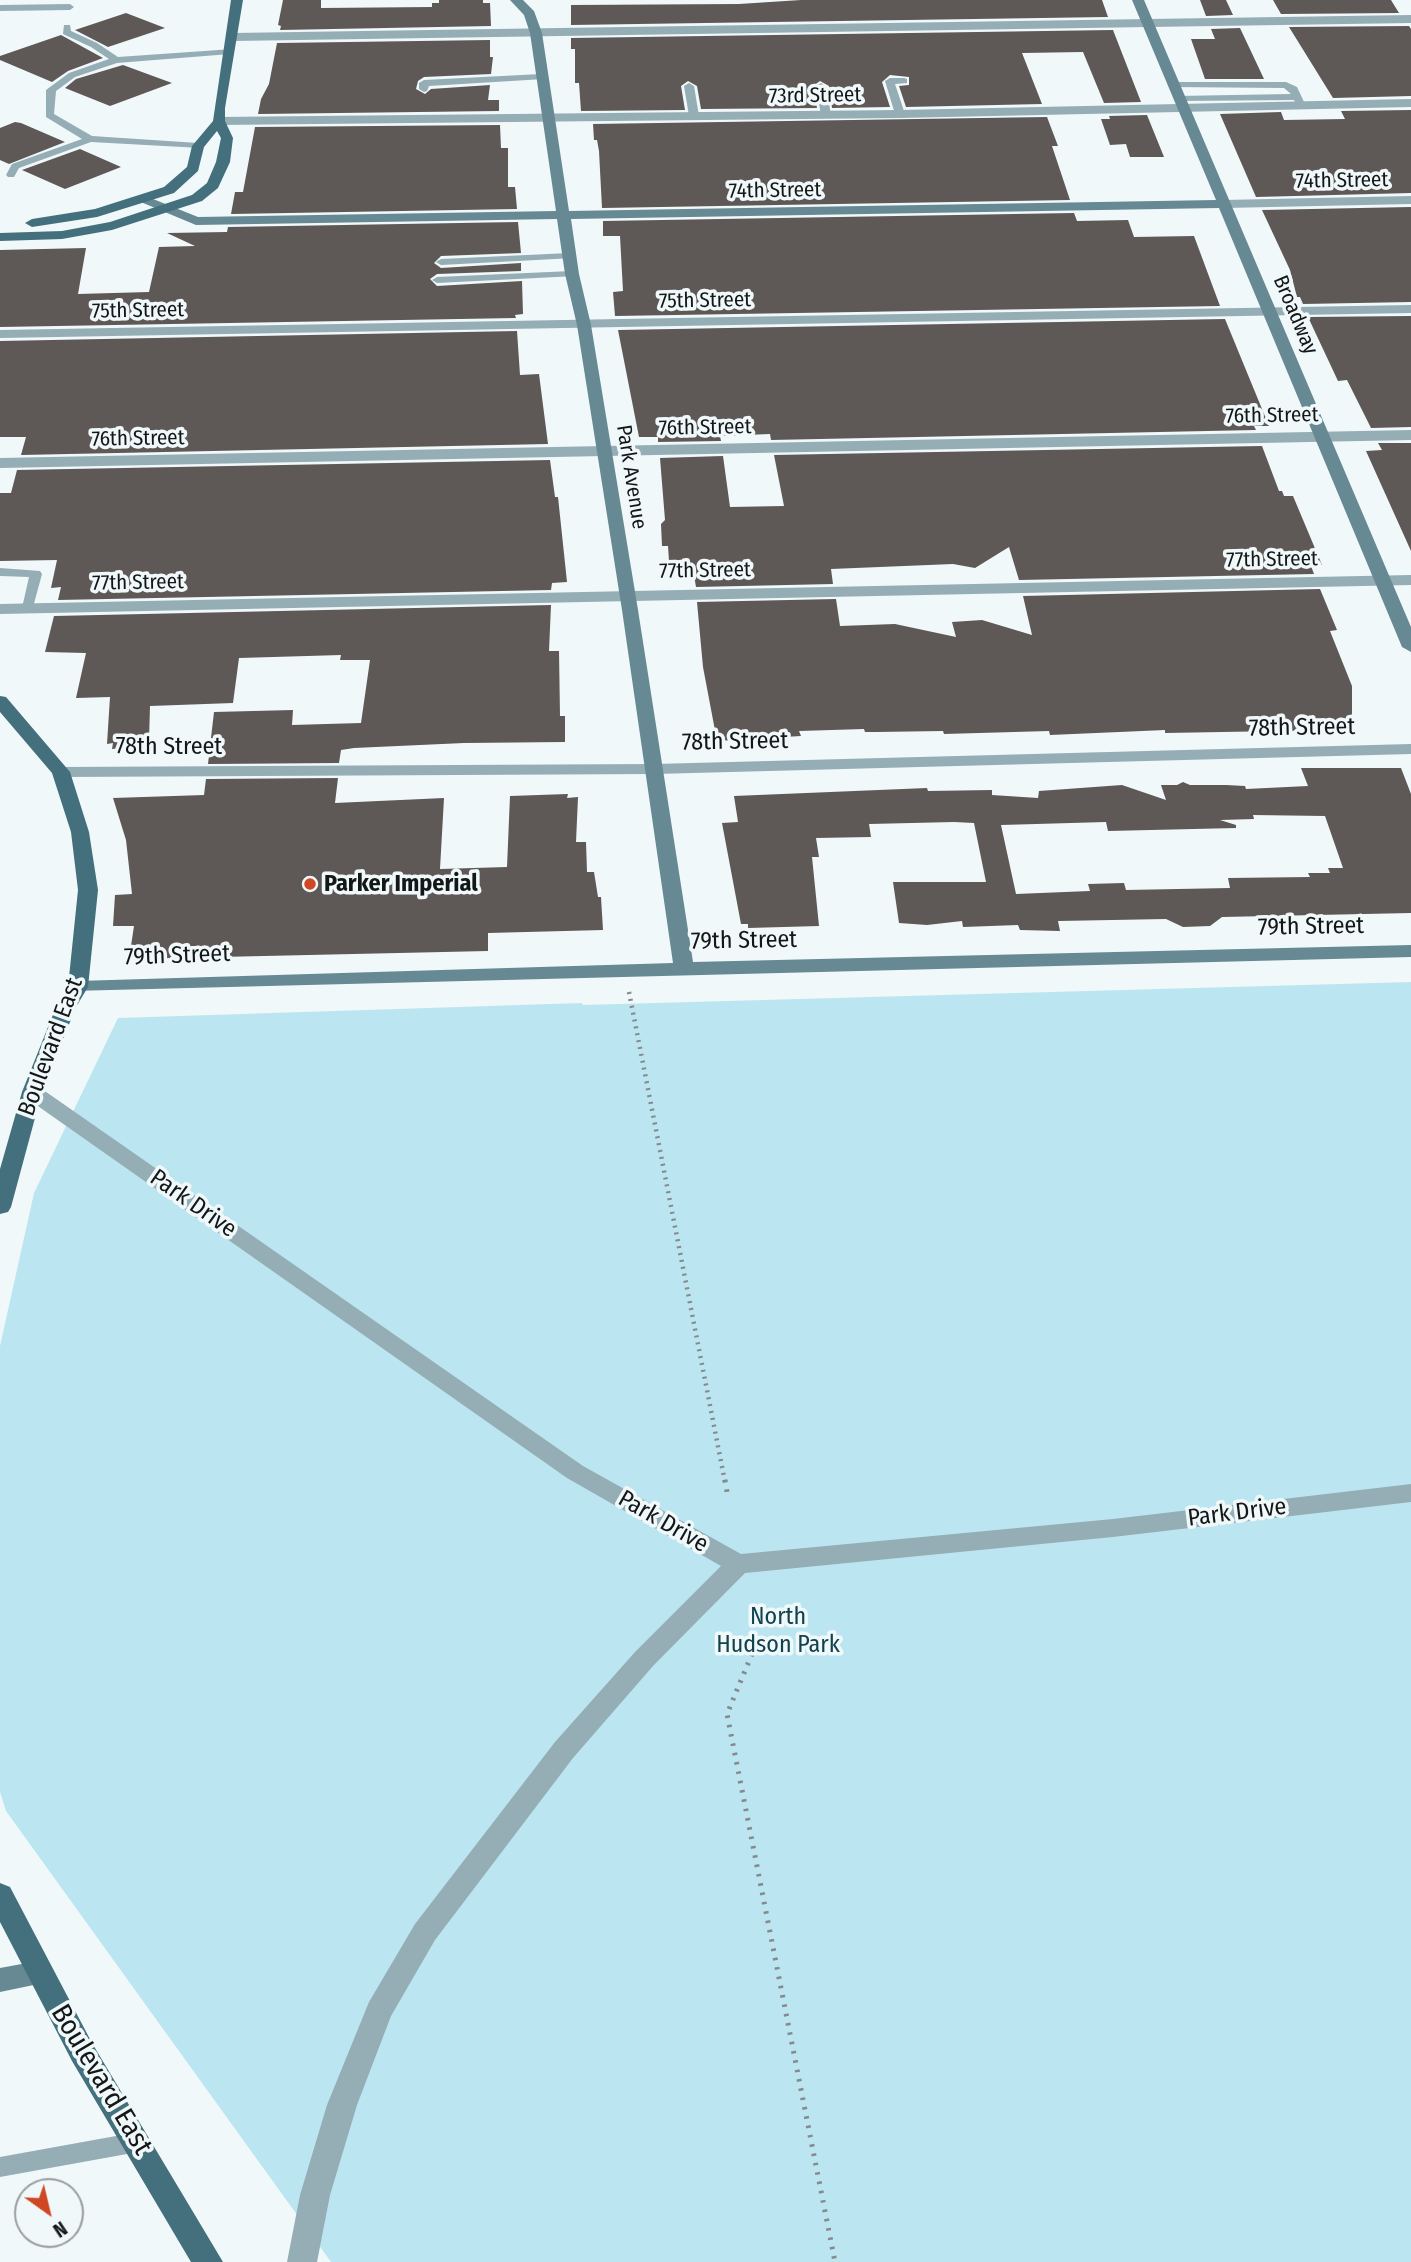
<!DOCTYPE html>
<style>
body{margin:0}
#map{position:relative;width:1411px;height:2262px;overflow:hidden;background:#f0f8fa;font-family:"Fira Sans Condensed",sans-serif}
canvas{display:block}
.north{position:absolute;left:14px;top:2178px;width:70px;height:70px;box-sizing:border-box;background:#f0f8fa;border:2px solid #989ea0;border-radius:50%;rotate:146deg;font-size:19px;font-weight:700;line-height:28px;text-align:center;color:#141718}
.north::after{content:'';display:block;margin:auto;width:24px;height:32px;background:#d04723;clip-path:polygon(50% 0,100% 100%,50% 72%,0 100%)}
</style>
<div id="map">
<canvas width="1411" height="2262"></canvas>
<div class="north">N</div>
</div>
<script>
const ctx = document.querySelector('canvas').getContext('2d');
ctx.lineJoin = 'round';
function paint(path, color) { ctx.fillStyle = color; ctx.fill(path, 'evenodd'); }
const shape = rows => new Path2D(rows.map(r => 'M' + r).join(''));
function trace(path, color, width, dash) { ctx.strokeStyle = color; ctx.lineWidth = width; ctx.lineCap = dash ? 'butt' : 'round'; ctx.setLineDash(dash || []); ctx.stroke(path); }
function write(font, color, halo, rows, align = 'center') {
  ctx.font = font + ' "Fira Sans Condensed",sans-serif'; ctx.lineWidth = 7; ctx.setLineDash([]); ctx.textBaseline = 'middle'; ctx.strokeStyle = halo; ctx.fillStyle = color; for (const [text, x, y, turn = 0] of rows) {
    ctx.save(); ctx.translate(x, y); ctx.rotate((+turn || 0) * Math.PI / 180); ctx.textAlign = isNaN(turn) ? turn : align; if (halo) ctx.strokeText(text, 0, 0); ctx.fillText(text, 0, 0); ctx.restore();
  }
}
paint(shape([
 [1411,982,1411,2262,331,2262,6,1811,0,1792,0,1346,34,1193,118,1018,582,1003,583,1005]
]), '#bbe6f1');
paint(shape([
 [283,0,321,0,321,8,432,7,432,3,439,3,439,0,483,0,483,3,490,3,491,26,280,30,281,26,278,25],
 [801,0,1102,0,1108,17,571,25,571,5,739,4],
 [1200,0,1226,0,1233,15,1206,16],
 [1273,0,1391,0,1399,13,1281,14],
 [126,13,165,28,108,47,75,30],
 [1409,26,1411,29,1411,96,1333,98,1289,27],
 [1240,28,1264,79,1205,79,1191,39,1215,39,1211,29],
 [1113,30,1141,102,1104,103,1083,52,1022,53,1042,104,906,107,899,86,909,85,909,77,890,75,882,82,890,107,832,108,829,86,820,81,813,86,817,108,701,109,697,86,688,81,681,86,685,110,581,111,579,83,575,83,575,49,571,49,571,38],
 [61,35,103,58,68,71,52,82,0,60,0,56],
 [490,40,490,57,493,57,491,74,424,77,418,81,416,89,425,94,431,89,490,85,488,100,499,100,499,111,258,114,261,99,269,84,277,43],
 [123,65,172,83,110,106,65,88,76,79],
 [1411,110,1411,193,1256,197,1220,114,1281,112,1284,120,1345,119,1341,111],
 [1147,115,1164,157,1130,157,1126,144,1110,145,1101,119,1110,119,1109,116],
 [1047,117,1058,146,1052,146,1070,200,602,208,599,151,597,140,594,140,593,124],
 [15,122,21,123,65,142,9,164,0,160,0,128],
 [500,125,501,148,508,148,508,187,515,187,517,209,231,214,235,192,243,192,255,127],
 [80,149,121,167,65,189,22,170],
 [1411,207,1411,302,1303,304,1300,297,1297,297,1290,270,1262,210],
 [1074,213,1077,221,1128,220,1134,237,1194,236,1220,306,615,316,613,292,623,291,620,236,603,236,603,221],
 [518,222,521,253,441,256,434,263,441,268,521,263,521,271,437,274,430,279,437,286,522,281,523,314,515,315,516,318,0,327,0,250,86,248,78,294,149,292,159,247,195,246,167,233,227,232,228,227],
 [1411,316,1411,427,1371,428,1347,380,1338,381,1308,317],
 [1225,319,1269,426,1254,426,1256,430,771,440,770,434,720,436,721,441,658,442,658,437,639,437,618,330],
 [517,331,520,375,539,374,548,444,21,455,26,437,0,437,0,341],
 [1378,443,1411,443,1411,551,1366,451,1382,450],
 [1262,446,1279,491,1282,491,1284,496,1293,496,1322,565,1311,566,1314,574,1019,580,1009,547,975,568,953,564,831,569,833,584,696,587,694,575,670,576,668,546,662,546,661,524,665,520,660,458,723,456,730,507,784,506,774,455],
 [550,460,555,497,558,497,567,582,552,583,551,590,58,600,61,587,51,588,57,560,0,561,0,493,11,493,17,470],
 [1320,589,1337,630,1330,631,1352,686,1352,720,1336,730,1165,733,1165,730,1050,735,1049,731,944,734,943,731,876,732,865,732,864,729,799,731,801,736,717,741,703,667,697,602,836,599,840,626,895,624,956,637,952,622,982,620,1032,635,1023,596],
 [551,605,549,651,559,651,560,716,565,716,565,742,464,743,354,748,341,750,339,763,208,764,214,712,293,710,292,725,361,723,370,660,340,660,341,655,239,658,233,703,150,706,149,741,141,741,141,747,112,749,113,743,107,744,110,697,76,698,86,653,45,652,54,616],
 [1301,768,1401,768,1411,794,1411,913,1222,917,1210,926,1183,927,1166,919,1058,921,1060,931,1020,930,1018,925,963,927,962,921,927,925,899,923,893,882,986,882,974,823,954,822,869,824,871,837,816,838,819,857,812,857,819,926,748,928,748,924,741,924,722,823,738,822,734,796,927,788,928,791,992,790,992,795,1038,798,1039,791,1122,785,1166,800,1161,785,1177,785,1183,782,1190,785,1226,785,1245,786,1246,789,1308,786],
 [1253,815,1325,816,1343,868,1328,868,1330,873,1308,873,1310,877,1228,878,1230,888,1126,890,1124,883,1088,884,1090,891,1016,894,1001,825,1106,822,1108,831,1236,828,1236,825,1220,820,1254,819],
 [338,778,335,803,444,798,440,869,507,867,510,796,568,794,567,798,578,797,576,842,586,842,587,872,594,872,598,897,601,897,603,930,488,933,488,951,129,959,134,926,113,926,115,895,132,894,126,840,113,798,204,795,206,779]
]), '#5e5856');
trace(shape([
 [629,992,725,1482]
]), '#858a8c', 4.5, [2, 5]);
trace(shape([
 [725,1480,728,1498],
 [752,1654,727,1714,835,2262]
]), '#858a8c', 5, [2.5, 7]);
paint(shape([
 [0,5,70,4,74,7,70,10,0,11,0,5],
 [64,25,70,25,71,31,97,43,118,57,233,49,233,53,230,54,117,63,75,77,56,91,54,114,92,136,198,143,203,146,201,148,91,142,19,168,14,177,8,177,6,175,12,164,82,139,46,117,46,90,69,73,109,59,91,47,63,34,64,25],
 [541,74,546,77,544,79,429,86,427,91,424,92,419,89,419,83,424,80,541,74],
 [904,78,907,79,907,83,895,84,905,114,900,117,895,114,885,81,890,78,904,78],
 [1174,82,1286,82,1297,87,1306,106,1298,108,1294,100,1180,101,1175,98,1177,96,1291,94,1284,88,1171,87,1169,85,1174,82],
 [689,83,694,86,699,116,694,119,689,116,684,86,689,83],
 [821,83,826,86,831,115,826,118,821,115,816,86,821,83],
 [570,253,575,256,574,258,441,265,436,262,441,259,570,253],
 [572,271,576,272,576,276,437,283,432,280,437,277,572,271],
 [0,568,40,571,42,574,32,611,24,611,22,608,29,577,0,576,0,568],
 [138,2132,146,2135,149,2142,146,2149,138,2152,0,2177,0,2157,138,2132]
]), '#95adb4');
paint(shape([
 [1411,15,1411,23,233,41,227,37,233,33,1411,15],
 [1411,99,1411,107,900,118,219,125,213,121,219,117,900,110,1411,99],
 [1411,196,1411,204,1224,208,1217,204,1224,200,1411,196],
 [1411,305,1411,313,0,338,0,330,1411,305],
 [1411,430,1411,440,0,468,0,458,1411,430],
 [1411,575,1411,585,0,614,0,604,1411,575],
 [1411,744,1411,754,655,774,61,777,52,772,61,767,655,764,1411,744],
 [32,1085,39,1087,583,1466,741,1554,1113,1519,1411,1484,1411,1502,1113,1537,745,1573,653,1666,573,1758,435,1940,391,2016,357,2105,330,2195,317,2262,287,2262,300,2195,327,2105,369,2002,415,1924,555,1742,635,1652,721,1566,567,1478,25,1097,22,1092,25,1087,32,1085]
]), '#95adb4');
paint(shape([
 [510,0,523,0,534,11,542,33,569,211,1216,200,1132,0,1144,0,1411,627,1411,652,1402,647,1219,208,571,219,579,274,591,325,638,610,693,962,1411,945,1411,957,71,991,68,987,71,983,78,981,673,963,622,610,577,325,565,274,557,219,196,225,136,200,138,197,148,197,198,217,556,211,530,33,524,15,510,0],
 [38,1961,48,1964,52,1973,48,1982,0,1992,0,1968,38,1961]
]), '#668993');
paint(shape([
 [231,0,243,0,225,108,225,121,233,138,230,162,218,188,202,201,112,230,62,239,0,241,0,233,62,231,110,222,192,195,207,183,216,162,221,138,217,131,204,147,198,171,174,193,97,217,32,227,25,223,32,219,95,209,164,187,187,167,192,146,213,121,231,0],
 [0,696,6,697,70,772,89,832,98,890,88,987,76,1007,42,1092,11,1207,8,1212,0,1214,0,1169,22,1092,56,1007,68,987,78,890,71,832,52,773,0,712,0,696],
 [0,1883,10,1887,92,2043,223,2262,191,2262,72,2061,0,1922,0,1883]
]), '#43707c');
for (const [x, y, r, color] of [
 [310,884,7,"#d04723"]
]) { const dot = new Path2D(); dot.arc(x, y, r, 0, 2 * Math.PI); ctx.fillStyle = color; ctx.fill(dot); trace(dot, '#f0f8fa', 2.5); }
write('21px', '#141718', '#f0f8fa', [
 ["73rd Street",815,96,-1],
 ["74th Street",1342,181,-1],
 ["74th Street",775,191,-1],
 ["75th Street",705,301,-1],
 ["75th Street",138,311,-1],
 ["Broadway",1295,315,67],
 ["76th Street",1272,416,-1],
 ["76th Street",705,428,-1],
 ["76th Street",138,439,-1],
 ["Park Avenue",631,477,81],
 ["77th Street",1272,560,-1],
 ["77th Street",705,571,-1],
 ["77th Street",138,583,-1]
]);
write('24px', '#141718', '#f0f8fa', [
 ["78th Street",1302,728,-1],
 ["78th Street",735,742,-1],
 ["78th Street",169,747],
 ["79th Street",1311,927,-1],
 ["79th Street",744,941,-1],
 ["79th Street",177,956,-2],
 ["Boulevard East",51,1047,-70],
 ["Park Drive",193,1204,35],
 ["Park Drive",1237,1513,-7],
 ["Park Drive",663,1522,30]
]);
write('bold 24px', '#141718', '#f0f8fa', [
 ["Parker Imperial",324,884]
], 'left');
write('24px', '#10434e', '#f0f8fa', [
 ["North",778,1617],
 ["Hudson Park",778,1645]
]);
write('28px', '#141718', '#f0f8fa', [
 ["Boulevard East",101,2080,59]
]);
</script>
